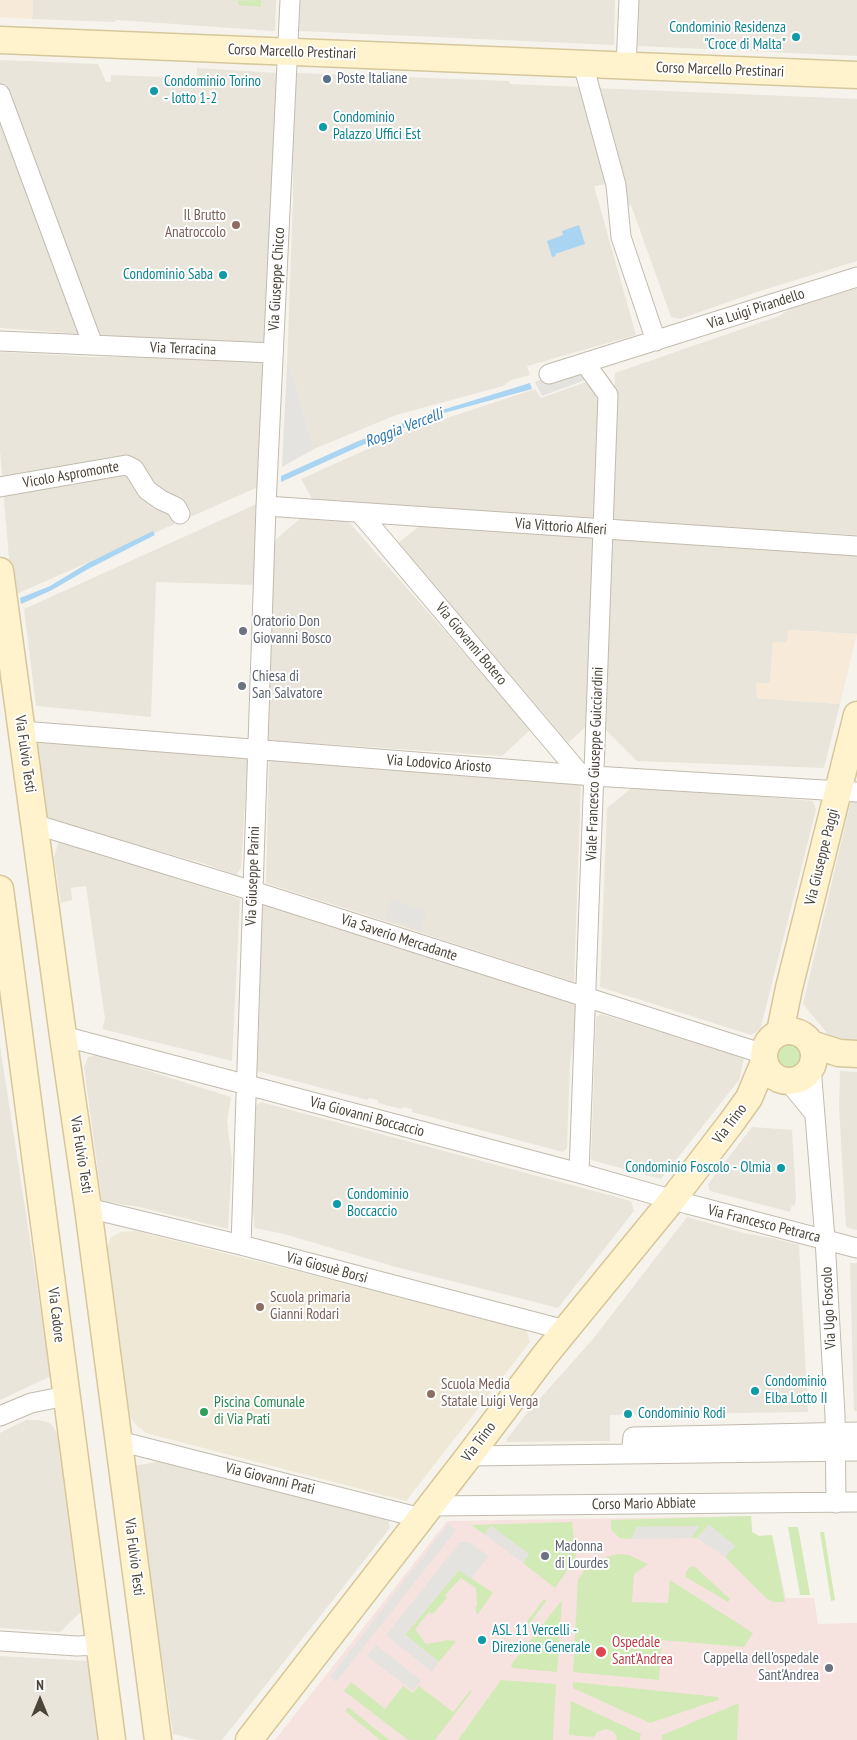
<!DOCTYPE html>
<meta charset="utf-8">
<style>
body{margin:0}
#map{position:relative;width:857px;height:1740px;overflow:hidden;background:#f6f3ec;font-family:"PT Sans Narrow",sans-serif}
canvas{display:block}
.north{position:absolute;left:15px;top:1675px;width:50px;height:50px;-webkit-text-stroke:4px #fff;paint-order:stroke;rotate:0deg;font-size:14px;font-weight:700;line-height:20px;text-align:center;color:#4b4439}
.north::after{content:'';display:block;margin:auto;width:18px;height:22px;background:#4b4439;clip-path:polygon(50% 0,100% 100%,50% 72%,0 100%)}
</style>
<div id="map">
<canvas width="857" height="1740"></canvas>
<div class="north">N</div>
</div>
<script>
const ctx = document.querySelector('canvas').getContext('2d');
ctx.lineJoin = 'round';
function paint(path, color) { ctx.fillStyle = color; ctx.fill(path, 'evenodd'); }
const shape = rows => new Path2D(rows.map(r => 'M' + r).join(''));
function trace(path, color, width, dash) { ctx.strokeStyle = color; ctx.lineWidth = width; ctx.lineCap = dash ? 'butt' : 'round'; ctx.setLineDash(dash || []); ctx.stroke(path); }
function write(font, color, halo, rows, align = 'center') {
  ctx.font = font + ' "PT Sans Narrow",sans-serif'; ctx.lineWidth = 4; ctx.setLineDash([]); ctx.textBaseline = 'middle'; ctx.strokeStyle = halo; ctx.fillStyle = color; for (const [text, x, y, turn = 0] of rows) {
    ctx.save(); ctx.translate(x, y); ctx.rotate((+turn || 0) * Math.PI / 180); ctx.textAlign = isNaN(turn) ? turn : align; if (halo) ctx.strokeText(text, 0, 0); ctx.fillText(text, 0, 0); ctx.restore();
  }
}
paint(shape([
 [33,0,276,0,275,31,116,20,115,22,32,19],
 [300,0,615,0,614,45,299,31],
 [639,0,857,0,857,56,638,46],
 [0,60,98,64,106,82,111,82,111,75,197,78,197,68,278,73,270,348,0,328],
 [295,73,509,81,510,84,584,87,612,183,594,186,636,335,527,366,530,375,511,380,503,386,396,415,314,449,290,366,287,365,293,202,293,107],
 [594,88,857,99,857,261,754,293,680,319,671,317,631,205,627,206],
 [857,288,857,535,610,522,615,373,779,316,792,308],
 [0,352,93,357,267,358,258,487,12,596,0,450],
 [586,382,598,394,595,518,315,504,301,479,410,430,535,389,541,398],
 [259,503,257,585,156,582,151,717,36,706,24,609],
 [305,514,347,520,531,729,502,756,265,740,271,544],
 [423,523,597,534,592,721,568,743,398,543],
 [611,536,857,552,857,634,789,630,787,642,773,642,770,683,757,683,757,698,840,704,824,768,637,761,606,730],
 [33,737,248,755,241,868,236,875,205,864,42,818],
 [269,758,581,782,574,982,266,883],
 [634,786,813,801,816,810,760,1030,751,1035,600,987,607,808],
 [851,801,857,802,857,1040,831,1038,803,1004],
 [59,840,240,899,232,1061,102,1029,105,1019,86,886,71,888,72,900,61,903,54,858],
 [260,901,580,1005,570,1063,567,1148,563,1152,412,1112,412,1109,403,1107,402,1109,378,1103,378,1100,369,1098,368,1100,257,1071,260,997],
 [601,1014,744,1058,739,1080,661,1179,591,1160,596,1017],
 [0,1046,51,1376,0,1400],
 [98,1055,231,1097,227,1122,232,1160,228,1229,139,1207,102,1201,84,1067,88,1057],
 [840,1071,857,1072,857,1230,846,1227,839,1106],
 [261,1102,631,1201,634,1211,558,1308,396,1267,284,1234,255,1228,252,1204,256,1106],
 [752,1127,792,1130,796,1198,795,1206,792,1205,790,1212,710,1191,708,1184],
 [687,1217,748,1234,772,1238,799,1245,808,1412,610,1415,610,1441,507,1442,507,1439,527,1413,593,1339],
 [850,1263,857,1263,857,1411,854,1411],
 [26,1420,38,1420,50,1423,56,1431,61,1445,82,1611,60,1632,0,1628,0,1433],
 [167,1460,388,1520,390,1528,222,1740,197,1740,173,1734,134,1466],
 [0,1656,87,1661,106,1740,0,1740]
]), '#eae5da');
paint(shape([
 [0,0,33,0,32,19,0,17],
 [788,630,857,634,840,704,757,698,756,683,770,683,773,642,787,642]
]), '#f7ead8');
paint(shape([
 [136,1231,526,1329,530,1342,406,1501,146,1433,138,1427,130,1417,107,1249,111,1237,121,1232]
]), '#efe8d6');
paint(shape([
 [751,1516,752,1532,759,1536,772,1535,786,1598,814,1598,818,1624,857,1623,857,1740,275,1740,447,1521]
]), '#f6e3e0');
paint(shape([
 [261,0,261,7,239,5,238,1,222,1],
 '774 1055a15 15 0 1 1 30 0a15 15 0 1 1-30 0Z',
 [751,1516,752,1532,759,1536,772,1535,785,1602,773,1602,766,1598,725,1557,735,1546,709,1525,697,1538,691,1538,699,1526,637,1527,631,1539,620,1538,611,1530,611,1520],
 [572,1522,576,1558,555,1588,523,1563,529,1554,491,1526,484,1534,471,1525],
 [788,1527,798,1527,810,1595,800,1595],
 [820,1532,824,1532,835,1600,831,1601],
 [619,1554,629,1555,648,1564,634,1574,632,1602,668,1603,670,1580,753,1633,744,1647,662,1640,659,1680,573,1672,578,1579,588,1566,599,1559],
 [694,1566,730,1599,728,1602,686,1577,686,1572,689,1568],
 [459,1570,493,1593,477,1615,475,1607,477,1606,476,1588,461,1578,445,1595,447,1598,433,1614,429,1612,415,1629,426,1644,445,1641,445,1640,456,1641,439,1662,405,1635],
 [544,1599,546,1601,525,1630,522,1628],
 [562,1600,557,1672,513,1668,511,1665],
 [501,1680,556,1684,553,1740,458,1740],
 [351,1682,385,1709,403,1686,413,1693,419,1686,453,1712,471,1690,472,1691,435,1740,408,1740,344,1691],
 [573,1682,719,1697,718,1700,650,1723,573,1688],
 [571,1701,641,1734,640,1740,617,1740,616,1735,612,1731,606,1729,597,1732,594,1737,569,1735],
 [739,1703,737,1740,662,1740,662,1735],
 [348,1707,389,1740,380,1740,345,1711]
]), '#d2eab5');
paint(shape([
 [287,365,290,366,314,449,282,467],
 [578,368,585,380,542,396,535,382],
 [391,899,427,911,420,930,385,918],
 [448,1524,456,1530,336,1682,330,1677],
 [709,1525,735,1546,725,1557,697,1538],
 [491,1526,529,1554,523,1563,484,1534],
 [699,1526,691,1538,631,1539,637,1527],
 [460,1542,469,1542,489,1556,471,1579,459,1570,405,1634,439,1662,432,1672,386,1635],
 [376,1645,421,1680,413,1691,367,1656]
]), '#e5e3e0');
paint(shape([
 [579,225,585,244,555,254,556,256,552,257,547,241,563,235,562,231],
 [530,383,532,389,444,413,418,422,358,447,281,482,281,476,356,442,416,418],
 [153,531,155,535,90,568,52,590,21,604,20,598,50,586,88,563]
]), '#a9d4f2');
const street = shape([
 [583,64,616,185,621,237,656,341],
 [626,66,629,0],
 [0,94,93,345],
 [0,341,273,353],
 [549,374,857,277],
 [0,487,126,465,134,469,147,490,161,500,176,507,180,514],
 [266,506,857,546],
 [360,513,581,775],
 [22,731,594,776,857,792],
 [34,824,253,891,764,1054],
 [63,1036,579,1173,688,1204,857,1248],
 [811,1067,825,1239,835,1415,836,1503],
 [788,1081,814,1113],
 [579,1173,608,395,585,363],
 [88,1208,241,1245,565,1330],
 [241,1245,266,506,290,0],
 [0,1416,31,1403,56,1398,67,1398],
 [119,1441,421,1518],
 [631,1454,633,1437,857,1432],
 [469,1456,857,1451],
 [430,1506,857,1502],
 [0,1641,77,1646,99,1645]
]);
const secondary = shape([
 [0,40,857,75],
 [0,571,63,1036,88,1208,158,1740],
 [0,889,112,1740],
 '764 1056a25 25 0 1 1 50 0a25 25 0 1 1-50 0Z',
 [780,1032,789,988,857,715],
 [811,1044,839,1053,857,1054],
 [249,1740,469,1456,545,1355,672,1200,731,1123,749,1098,764,1062]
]);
trace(street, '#c2bbae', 21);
trace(secondary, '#d6c79b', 29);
trace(street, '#fff', 19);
trace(secondary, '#fff3cd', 26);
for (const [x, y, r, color] of [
 [796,37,5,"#0f9aa8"],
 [327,79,5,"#5c6f8a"],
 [154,91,5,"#0f9aa8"],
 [323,127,5,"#0f9aa8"],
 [236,225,5,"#8d6e63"],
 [223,275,5,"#0f9aa8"],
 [243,631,5,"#6b7280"],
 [242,686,5,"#6b7280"],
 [781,1168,5,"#0f9aa8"],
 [337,1204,5,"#0f9aa8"],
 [260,1307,5,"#8d6e63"],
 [755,1391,5,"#0f9aa8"],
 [431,1394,5,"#8d6e63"],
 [204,1412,5,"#2e9e5b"],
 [628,1414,5,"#0f9aa8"],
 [545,1556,5,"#6b7280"],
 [482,1640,5,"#0f9aa8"],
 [601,1652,6,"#e0444e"],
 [829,1668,5,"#6b7280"]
]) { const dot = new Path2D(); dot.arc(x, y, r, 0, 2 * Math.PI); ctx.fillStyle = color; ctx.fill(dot); trace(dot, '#fff', 2); }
write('15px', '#0d838f', '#fff', [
 ["Condominio Residenza",786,28,"right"],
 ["\"Croce di Malta\"",786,45,"right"],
 ["Condominio Torino",164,82],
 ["- lotto 1-2",164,99],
 ["Condominio",333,118],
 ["Palazzo Uffici Est",333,135],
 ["Condominio Saba",213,275,"right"],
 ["Condominio Foscolo - Olmia",771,1168,"right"],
 ["Condominio",347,1195],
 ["Boccaccio",347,1212],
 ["Condominio",765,1382],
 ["Elba Lotto II",765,1399],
 ["Condominio Rodi",638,1414],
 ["ASL 11 Vercelli -",492,1631],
 ["Direzione Generale",492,1648]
], 'left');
write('15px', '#4b4439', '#fff', [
 ["Corso Marcello Prestinari",292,52,2],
 ["Corso Marcello Prestinari",720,70,2],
 ["Via Giuseppe Chicco",277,279,-87],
 ["Via Luigi Pirandello",756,309,-18],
 ["Via Terracina",183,349,2],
 ["Vicolo Aspromonte",71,475,-10],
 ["Via Vittorio Alfieri",561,527,4],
 ["Via Giovanni Botero",471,644,50],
 ["Via Fulvio Testi",25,754,82],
 ["Via Lodovico Ariosto",439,764,4],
 ["Viale Francesco Giuseppe Guicciardini",595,764,-88],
 ["Via Giuseppe Paggi",822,857,-76],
 ["Via Giuseppe Parini",253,876,-88],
 ["Via Saverio Mercadante",399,938,18],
 ["Via Giovanni Boccaccio",367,1117,15],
 ["Via Trino",730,1124,-53],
 ["Via Fulvio Testi",81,1155,81],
 ["Via Francesco Petrarca",764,1224,14],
 ["Via Giosuè Borsi",327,1268,15],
 ["Via Ugo Foscolo",829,1308,-93],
 ["Via Cadore",56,1315,83],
 ["Via Trino",479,1442,-53],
 ["Via Giovanni Prati",270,1479,14],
 ["Corso Mario Abbiate",644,1504,-1],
 ["Via Fulvio Testi",134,1557,83]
]);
write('15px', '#4e5e75', '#fff', [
 ["Poste Italiane",337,79]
], 'left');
write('15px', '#785e54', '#fff', [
 ["Il Brutto",226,216,"right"],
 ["Anatroccolo",226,233,"right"],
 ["Scuola primaria",270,1298],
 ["Gianni Rodari",270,1315],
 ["Scuola Media",441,1385],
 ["Statale Luigi Verga",441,1402]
], 'left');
write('15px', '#5b616d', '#fff', [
 ["Oratorio Don",253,622],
 ["Giovanni Bosco",253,639],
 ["Chiesa di",252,677],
 ["San Salvatore",252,694],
 ["Madonna",555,1547],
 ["di Lourdes",555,1564],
 ["Cappella dell'ospedale",819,1659,"right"],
 ["Sant'Andrea",819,1676,"right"]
], 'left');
write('15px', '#27864d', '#fff', [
 ["Piscina Comunale",214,1403],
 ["di Via Prati",214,1420]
], 'left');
write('15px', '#be3a42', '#fff', [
 ["Ospedale",612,1643],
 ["Sant'Andrea",612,1660]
], 'left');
write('italic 16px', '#2e7ab2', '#fff', [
 ["Roggia Vercelli",404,428,-21]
]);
</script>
